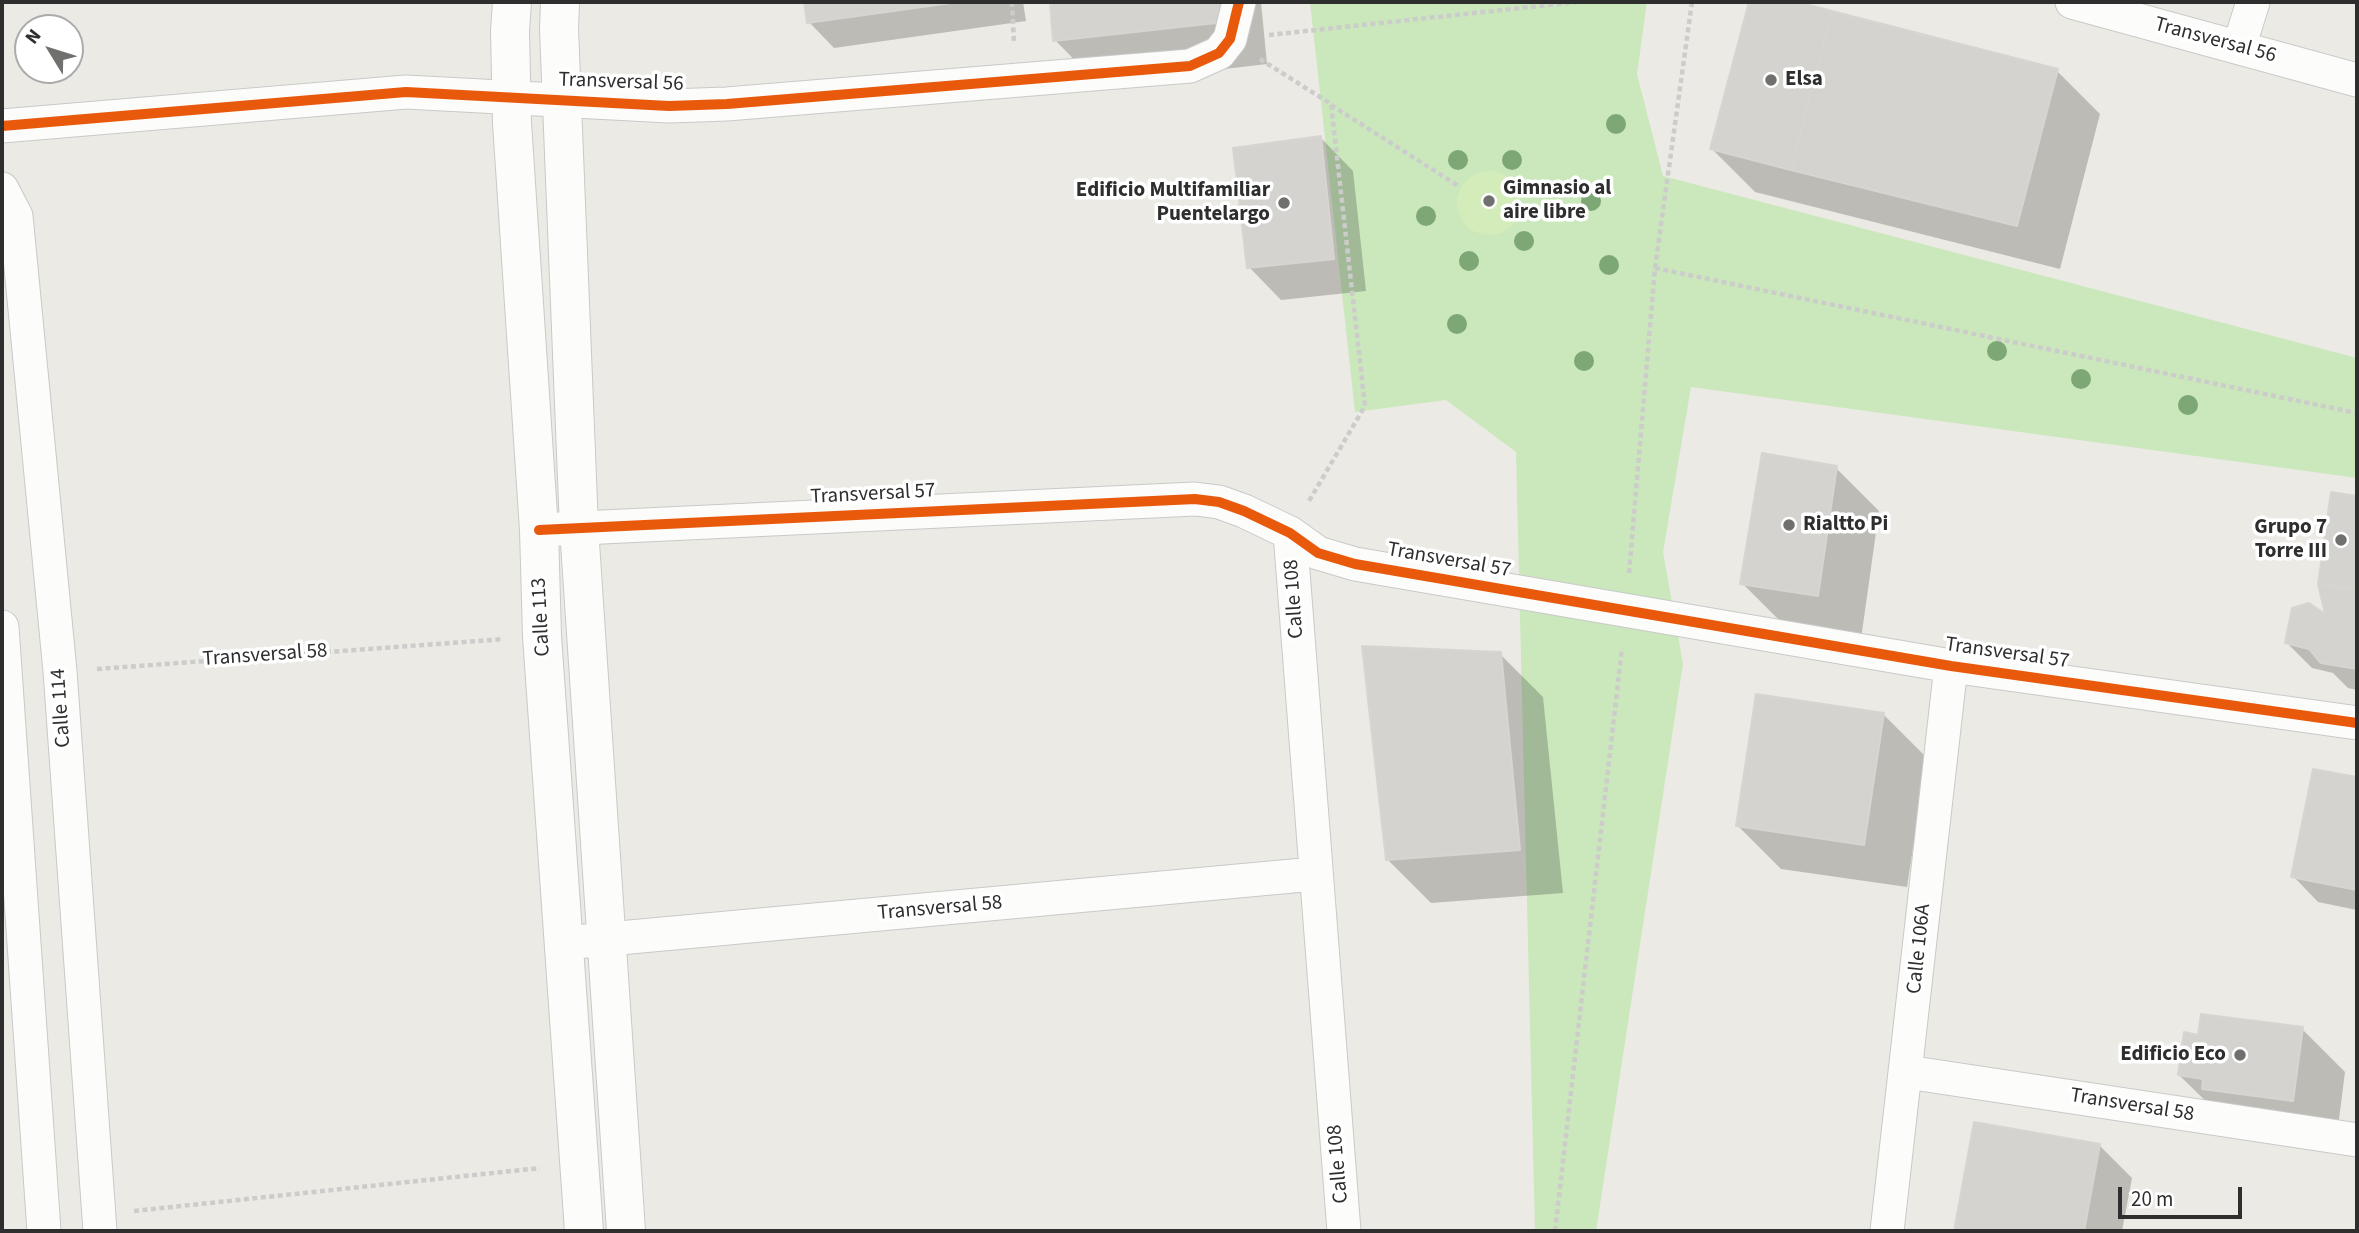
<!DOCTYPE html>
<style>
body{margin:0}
#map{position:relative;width:2359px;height:1233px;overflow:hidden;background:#eceae4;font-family:"Source Sans 3",sans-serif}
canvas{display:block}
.frame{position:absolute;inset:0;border:4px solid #2e2e2e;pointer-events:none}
.north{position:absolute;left:14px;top:14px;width:70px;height:70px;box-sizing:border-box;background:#fff;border:2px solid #ababab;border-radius:50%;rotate:308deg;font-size:19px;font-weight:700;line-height:28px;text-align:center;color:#2e2e2e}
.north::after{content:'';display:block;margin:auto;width:24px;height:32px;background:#70706e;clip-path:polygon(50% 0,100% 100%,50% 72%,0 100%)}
.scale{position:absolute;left:2118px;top:1187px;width:124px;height:32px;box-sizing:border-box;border:4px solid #2e2e2e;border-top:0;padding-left:9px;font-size:21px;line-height:24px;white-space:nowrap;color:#2e2e2e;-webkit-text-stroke:5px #fff;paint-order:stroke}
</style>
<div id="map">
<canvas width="2359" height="1233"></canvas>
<div class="frame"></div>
<div class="north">N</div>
<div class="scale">20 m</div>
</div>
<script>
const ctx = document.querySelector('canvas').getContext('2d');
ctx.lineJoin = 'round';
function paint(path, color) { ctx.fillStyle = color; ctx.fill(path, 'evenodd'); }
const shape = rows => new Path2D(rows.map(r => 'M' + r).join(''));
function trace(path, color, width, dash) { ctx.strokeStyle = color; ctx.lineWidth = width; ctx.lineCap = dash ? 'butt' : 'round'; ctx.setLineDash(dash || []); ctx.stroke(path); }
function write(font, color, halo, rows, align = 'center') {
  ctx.font = font + ' "Source Sans 3",sans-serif'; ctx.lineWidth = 7; ctx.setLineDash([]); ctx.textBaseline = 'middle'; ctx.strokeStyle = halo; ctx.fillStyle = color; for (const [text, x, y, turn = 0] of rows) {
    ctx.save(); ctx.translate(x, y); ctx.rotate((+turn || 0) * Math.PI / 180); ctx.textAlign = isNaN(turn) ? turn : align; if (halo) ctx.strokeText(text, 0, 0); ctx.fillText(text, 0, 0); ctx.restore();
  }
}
paint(shape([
 [1310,2,1647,2,1637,74,1663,176,2357,358,2357,478,1691,387,1663,552,1683,664,1596,1231,1535,1231,1516,452,1446,400,1355,412]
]), '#cae8bc');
paint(shape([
 '1457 203a32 32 0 1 1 64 0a32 32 0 1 1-64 0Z'
]), '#d4ecba');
paint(shape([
 [806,2,1023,2,1026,21,834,48,809,22],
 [1052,2,1261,2,1267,64,1098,84,1055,40],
 [1750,2,1789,2,2057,71,2100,114,2060,269,1755,192,1712,149],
 [1321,138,1353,171,1366,291,1281,300,1249,267],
 [1836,468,1879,511,1861,639,1786,627,1742,583],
 [2332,494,2357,498,2357,690,2348,688,2333,673,2312,668,2287,643,2328,618],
 [1500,654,1543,697,1563,893,1431,903,1387,859],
 [1883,714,1927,758,1907,887,1781,869,1738,826],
 [2314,771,2357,779,2357,910,2318,902,2293,876],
 [2302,1029,2345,1072,2336,1143,2223,1118,2179,1075,2200,1037],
 [1975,1124,2099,1145,2132,1178,2122,1231,1956,1231]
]), '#0003');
const building = shape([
 [804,2,958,2,807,23,804,2],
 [1050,2,1223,2,1225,22,1053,41,1050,2],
 [1749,2,1797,2,1832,11,1791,170,1710,149,1749,2],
 [1832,11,2058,69,2017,226,1791,170,1832,11],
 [1321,136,1334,259,1247,268,1233,148,1321,136],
 [1762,453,1837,466,1818,596,1740,584,1762,453],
 [2331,492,2357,496,2357,590,2318,584,2331,492],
 [2318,584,2357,590,2357,669,2321,663,2309,649,2285,643,2292,608,2309,603,2325,614,2318,584],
 [1362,646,1501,652,1520,850,1386,860,1362,646],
 [1756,694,1884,713,1864,845,1736,826,1756,694],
 [2313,769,2357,777,2357,890,2291,877,2313,769],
 [2201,1014,2303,1027,2293,1101,2202,1089,2203,1079,2178,1075,2184,1032,2198,1035,2201,1014],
 [1974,1122,2100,1144,2084,1231,1954,1231,1974,1122]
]);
paint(building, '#d5d3cf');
trace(building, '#d7d5d0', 2);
const street = shape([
 [2072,2,2357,80],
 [2239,47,2253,2],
 [2,126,406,92,669,106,727,104,1190,66,1219,53,1230,39,1239,2],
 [2,189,16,216,60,671,100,1231],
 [539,530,1195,499,1219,502,1244,511,1290,533,1318,553,1355,564,1951,666,2357,723],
 [1290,533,1344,1231],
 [2,627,44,1231],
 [565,943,1314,874],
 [1907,1072,2357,1140],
 [1887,1231,1951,666]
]);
const secondary = shape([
 [512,2,510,31,512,123,539,530,542,636,584,1231],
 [560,2,559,29,579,528,626,1231]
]);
trace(street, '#c9c9c9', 35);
trace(secondary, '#c9c9c9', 40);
trace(shape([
 [1012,2,1014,43],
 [1269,35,1577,2],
 [1260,59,1331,104,1365,406,1309,501],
 [1331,105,1460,187],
 [1655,268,2357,413],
 [1629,573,1655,268,1692,2],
 [97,669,504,639],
 [134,1211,540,1168],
 [1555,1231,1622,648]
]), '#cccccb', 4.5, [5, 3.5]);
trace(street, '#fcfcfb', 33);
trace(secondary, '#fcfcfb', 38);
trace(shape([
 [2,126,406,92,669,106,727,104,1190,66,1219,53,1230,39,1239,2],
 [539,530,1195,499,1219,502,1244,511,1290,533,1318,553,1355,564,1951,666,2357,723]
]), '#e8590c', 10);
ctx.fillStyle = '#7da774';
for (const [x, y] of [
 [1616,124],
 [1458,160],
 [1512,160],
 [1591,201],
 [1426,216],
 [1524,241],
 [1469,261],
 [1609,265],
 [1457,324],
 [1997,351],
 [1584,361],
 [2081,379],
 [2188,405]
]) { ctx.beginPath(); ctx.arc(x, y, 10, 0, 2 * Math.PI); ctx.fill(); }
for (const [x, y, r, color] of [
 [1771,80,7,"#70706e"],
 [1489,201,7,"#70706e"],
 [1284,203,7,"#70706e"],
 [1789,525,7,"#70706e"],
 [2341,540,7,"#70706e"],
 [2240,1055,7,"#70706e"]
]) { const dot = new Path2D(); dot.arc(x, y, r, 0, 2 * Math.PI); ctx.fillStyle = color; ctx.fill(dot); trace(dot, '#fff', 2.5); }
write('21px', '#2e2e2e', '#fff', [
 ["Transversal 56",2215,41,15],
 ["Transversal 56",621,83,2],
 ["Transversal 57",873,495,-3],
 ["Transversal 57",1449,561,10],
 ["Calle 108",1295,599,-94],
 ["Calle 113",542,617,-93],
 ["Transversal 57",2007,654,8],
 ["Transversal 58",265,656,-4],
 ["Calle 114",62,708,-94],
 ["Transversal 58",940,909,-5],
 ["Calle 106A",1920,949,-84],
 ["Transversal 58",2132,1106,9],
 ["Calle 108",1339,1164,-95]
]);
write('bold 21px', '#2e2e2e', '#fff', [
 ["Elsa",1785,80],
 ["Gimnasio al",1503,189],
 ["aire libre",1503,213],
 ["Edificio Multifamiliar",1270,191,"right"],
 ["Puentelargo",1270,215,"right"],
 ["Rialtto Pi",1803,525],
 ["Grupo 7",2327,528,"right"],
 ["Torre III",2327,552,"right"],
 ["Edificio Eco",2226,1055,"right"]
], 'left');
</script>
